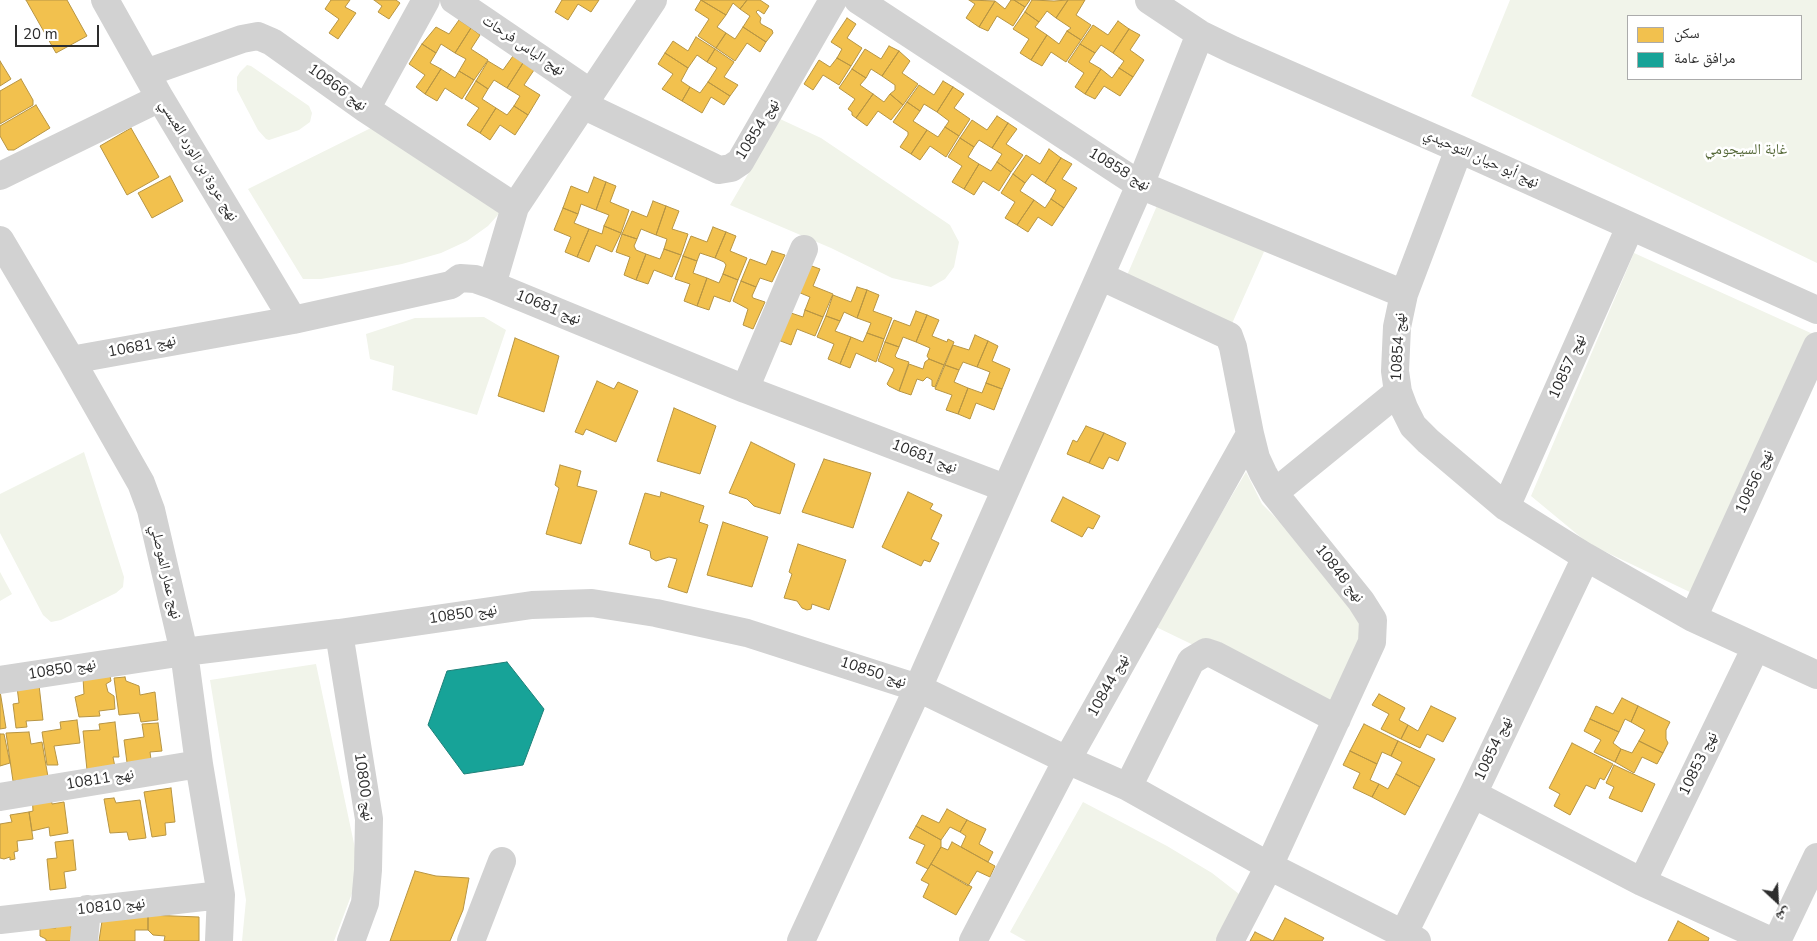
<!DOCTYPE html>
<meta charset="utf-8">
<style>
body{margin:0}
#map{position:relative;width:1817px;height:941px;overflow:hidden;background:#fff;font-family:"Nunito Sans","Noto Naskh Arabic",sans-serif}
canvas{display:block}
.legend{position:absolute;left:1627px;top:15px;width:175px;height:65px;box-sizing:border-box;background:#fff;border:1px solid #ababab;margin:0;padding:6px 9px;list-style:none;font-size:15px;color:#2d2d2d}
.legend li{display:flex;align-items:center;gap:10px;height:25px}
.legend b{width:25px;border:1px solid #ababab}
.north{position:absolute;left:1752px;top:876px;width:50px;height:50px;-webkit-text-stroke:4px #fff;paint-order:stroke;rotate:155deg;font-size:14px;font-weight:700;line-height:20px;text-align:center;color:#2d2d2d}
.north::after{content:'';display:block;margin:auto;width:18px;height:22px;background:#2d2d2d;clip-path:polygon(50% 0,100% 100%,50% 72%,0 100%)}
.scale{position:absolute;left:15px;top:25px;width:84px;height:22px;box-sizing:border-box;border:2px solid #2d2d2d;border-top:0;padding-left:6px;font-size:15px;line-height:18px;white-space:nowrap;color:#2d2d2d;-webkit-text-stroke:4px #fff;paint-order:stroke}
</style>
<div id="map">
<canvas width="1817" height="941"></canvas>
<ul class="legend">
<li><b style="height:14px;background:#f2c14e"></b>سكن</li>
<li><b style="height:14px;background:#17a398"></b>مرافق عامة</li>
</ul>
<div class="north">ش</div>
<div class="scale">20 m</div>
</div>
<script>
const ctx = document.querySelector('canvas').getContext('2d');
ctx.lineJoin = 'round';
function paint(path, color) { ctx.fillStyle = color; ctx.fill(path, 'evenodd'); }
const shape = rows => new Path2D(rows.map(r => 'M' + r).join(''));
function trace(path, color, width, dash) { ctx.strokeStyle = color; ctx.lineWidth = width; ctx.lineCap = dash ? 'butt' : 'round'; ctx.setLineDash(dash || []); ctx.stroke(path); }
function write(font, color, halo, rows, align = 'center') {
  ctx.font = font + ' "Nunito Sans","Noto Naskh Arabic",sans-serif'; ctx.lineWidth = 5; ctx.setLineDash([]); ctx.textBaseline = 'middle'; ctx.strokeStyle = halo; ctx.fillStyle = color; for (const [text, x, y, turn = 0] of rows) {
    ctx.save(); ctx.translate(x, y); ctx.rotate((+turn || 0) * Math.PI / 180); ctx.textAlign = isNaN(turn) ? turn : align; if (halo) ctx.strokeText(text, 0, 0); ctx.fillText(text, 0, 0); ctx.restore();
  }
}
paint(shape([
 [1510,0,1817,0,1817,263,1471,96],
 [1628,16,1801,16,1801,79,1628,79],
 [247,65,251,66,309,106,312,113,310,122,299,130,269,140,266,139,258,130,237,90,237,77,240,72],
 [780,119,821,138,950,225,959,242,954,267,945,279,931,287,892,278,831,248,730,205],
 [381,123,505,207,488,226,467,241,441,253,402,264,361,272,321,279,303,279,248,189],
 [1159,201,1267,245,1230,328,1125,280],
 [1634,253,1813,334,1694,594,1589,544,1531,496],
 [484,317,506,330,477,415,392,390,394,366,370,359,366,334,415,318],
 [84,452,124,577,123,587,116,593,61,620,51,622,43,615,0,533,0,494],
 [1246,472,1262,504,1319,561,1370,622,1328,710,1154,626],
 [0,572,12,594,0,601],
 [316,664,360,872,334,941,242,941,246,900,210,680],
 [1083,802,1167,846,1212,873,1239,894,1216,941,1026,941,1010,932]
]), '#f1f4ea');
const homes = shape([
 [26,0,67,0,87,36,56,53,26,0],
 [331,0,350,0,345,7,356,13,338,39,329,33,339,19,325,9,331,0],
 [374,0,396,0,400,3,389,19,378,12,382,6,374,0],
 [562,0,599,0,591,12,578,4,568,20,555,12,562,0],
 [701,0,726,15,717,27,726,33,716,48,698,36,709,19,695,10,701,0],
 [701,0,747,0,740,9,733,3,726,15,701,0],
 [747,0,760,0,769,6,764,14,758,10,756,12,761,18,760,22,761,24,772,30,773,33,766,42,743,27,750,16,740,9,747,0],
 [969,0,995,1,979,27,966,18,975,4,969,0],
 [1011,0,1014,0,1025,7,1013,26,997,16,988,31,979,27,995,1,1005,9,1011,0],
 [1014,0,1030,0,1025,7,1014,0],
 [1032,0,1054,1,1068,0,1056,18,1047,11,1039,22,1025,12,1032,0],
 [1068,0,1085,0,1076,15,1091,25,1081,40,1067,31,1071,28,1056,18,1068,0],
 [1025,12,1039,22,1035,27,1047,35,1031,60,1020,53,1029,39,1013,29,1025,12],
 [847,18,856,24,847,38,862,48,851,66,837,58,842,49,831,42,847,18],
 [459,20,471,28,455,53,441,44,436,53,422,44,436,27,449,34,459,20],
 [1118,21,1129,29,1113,53,1101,45,1095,53,1080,44,1093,25,1108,35,1118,21],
 [743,27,766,42,760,52,747,43,735,61,716,48,726,33,735,39,743,27],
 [471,28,480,35,471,49,488,60,474,80,459,71,466,59,455,53,471,28],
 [1129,29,1140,35,1130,50,1144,60,1133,77,1119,68,1124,61,1113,53,1129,29],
 [1067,31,1081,40,1066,62,1051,52,1042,66,1031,60,1047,35,1059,44,1067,31],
 [696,37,715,49,707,62,697,55,688,68,665,53,673,41,688,51,696,37],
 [422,44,436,53,430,63,441,69,425,94,416,87,425,75,409,64,422,44],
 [1080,44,1095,53,1089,62,1101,69,1085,94,1075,87,1084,73,1068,62,1080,44],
 [889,46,899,51,882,76,871,69,866,78,852,69,865,49,881,59,889,46],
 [715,49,734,62,724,77,738,85,730,96,708,82,717,68,707,62,715,49],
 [899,51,910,61,902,73,918,84,903,105,890,94,895,90,895,85,882,76,899,51],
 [665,53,688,68,681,81,690,87,682,101,662,89,673,74,658,64,665,53],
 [513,56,523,63,507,88,494,80,488,89,476,81,488,61,503,70,513,56],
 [837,58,851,66,839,85,823,75,813,90,804,84,819,60,830,67,837,58],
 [0,61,11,79,0,86,0,61],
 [523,63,534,70,524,85,540,95,528,115,514,106,520,96,507,88,523,63],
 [1119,68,1133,77,1120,96,1104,86,1095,99,1085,94,1101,69,1112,78,1119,68],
 [441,69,455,78,459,71,474,80,462,99,445,88,437,101,425,94,441,69],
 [852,69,866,78,860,85,873,94,856,118,852,115,852,112,848,109,855,99,839,88,852,69],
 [21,79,33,100,33,105,0,124,0,91,21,79],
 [476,81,488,89,482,99,496,108,480,133,467,125,479,108,465,99,476,81],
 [943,81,953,87,937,112,924,104,920,111,907,102,919,85,934,95,943,81],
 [708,82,730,96,724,105,711,97,702,113,682,101,690,87,700,93,708,82],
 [953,87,964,94,954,108,970,119,959,136,945,127,949,121,937,112,953,87],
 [873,94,884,102,890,94,903,105,891,120,878,111,867,126,856,118,873,94],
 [907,102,920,111,913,121,927,130,911,154,900,147,908,135,908,132,893,122,907,102],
 [36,105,50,128,14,150,8,150,0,136,0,126,36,105],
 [514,106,528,115,515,135,500,125,490,140,480,133,496,108,507,115,514,106],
 [997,116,1008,123,992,148,979,140,974,147,960,138,972,120,987,130,997,116],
 [1008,123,1017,129,1006,144,1023,155,1011,172,997,162,1002,154,992,148,1008,123],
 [945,127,959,136,946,157,930,146,920,160,911,154,927,130,938,137,945,127],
 [131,128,159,177,127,195,100,146,131,128],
 [960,138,974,147,968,157,979,164,964,189,952,182,962,166,948,157,960,138],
 [1049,149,1061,158,1045,183,1032,174,1025,183,1013,174,1026,155,1040,164,1049,149],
 [1061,158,1072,164,1062,179,1077,188,1064,208,1051,199,1056,190,1045,183,1061,158],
 [997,162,1011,172,999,191,983,181,974,195,964,189,979,164,991,171,997,162],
 [1013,174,1025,183,1020,191,1034,200,1017,225,1005,218,1015,202,1001,193,1013,174],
 [170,176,183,201,152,218,138,193,170,176],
 [594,177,606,182,596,210,581,204,578,214,563,208,571,186,588,193,594,177],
 [606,182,616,186,610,202,629,210,621,233,604,226,609,215,596,210,606,182],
 [1051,199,1064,208,1052,226,1038,217,1028,232,1017,225,1034,200,1045,208,1051,199],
 [653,201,666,206,656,235,641,229,637,239,622,234,632,211,647,217,653,201],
 [666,206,679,211,672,229,688,234,681,255,664,249,667,239,656,235,666,206],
 [563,208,578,214,574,223,589,229,577,257,565,252,571,237,554,230,563,208],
 [604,226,621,233,612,252,596,245,589,262,577,257,589,229,602,234,604,226],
 [713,227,726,232,715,258,700,253,697,261,683,256,691,236,707,242,713,227],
 [726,232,736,236,730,251,747,258,738,280,723,274,726,265,724,262,715,258,726,232],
 [622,234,637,239,634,246,636,250,646,254,636,280,624,275,630,257,616,252,622,234],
 [664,249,681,255,672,277,654,270,648,284,636,280,646,254,660,259,664,249],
 [772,251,785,255,772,282,760,278,756,287,741,281,750,259,766,265,772,251],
 [683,256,697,261,693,273,707,278,697,306,684,301,690,284,675,279,683,256],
 [809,265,820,269,813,286,833,294,823,317,805,310,810,297,798,292,809,265],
 [723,274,738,280,730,302,714,296,709,310,697,306,707,278,719,283,723,274],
 [741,281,756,287,752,296,753,298,765,302,753,329,743,325,748,309,733,301,741,281],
 [857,287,867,290,857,318,844,312,840,321,826,316,833,295,851,302,857,287],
 [867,290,879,295,873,311,892,318,884,339,867,333,871,323,857,318,867,290],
 [805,310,823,317,815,336,797,329,791,345,778,340,788,312,803,317,805,310],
 [916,311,927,315,916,342,903,337,899,347,885,342,894,320,910,326,916,311],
 [927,315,939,320,932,336,947,342,948,339,954,342,944,365,929,359,927,356,930,348,916,342,927,315],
 [826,316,840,321,835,331,851,337,840,364,828,359,834,344,817,337,826,316],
 [867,333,884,339,876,362,856,353,850,368,840,364,851,337,863,342,867,333],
 [975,335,988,341,977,367,963,362,959,370,945,365,953,345,969,350,975,335],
 [515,338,559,356,544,412,498,396,515,338],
 [988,341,998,346,992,361,1010,369,1002,389,986,383,990,372,977,367,988,341],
 [885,342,899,347,895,356,897,358,909,362,899,391,889,386,887,384,894,370,893,368,878,361,885,342],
 [929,359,944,365,935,387,932,386,932,380,927,377,923,381,917,379,911,395,899,391,909,364,923,369,925,362,929,359],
 [945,365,959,370,954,382,968,388,958,414,946,410,952,395,935,389,945,365],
 [597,381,614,389,618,382,638,391,616,442,586,429,583,435,575,432,597,381],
 [986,383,1002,389,994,410,976,403,970,419,958,414,968,388,982,393,986,383],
 [674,408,716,426,700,474,657,461,674,408],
 [1086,426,1104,433,1089,463,1067,454,1073,440,1077,442,1086,426],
 [1104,433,1126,443,1118,461,1109,457,1103,469,1089,463,1104,433],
 [751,442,795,464,780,514,754,506,747,499,729,493,751,442],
 [824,459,871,473,853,528,802,512,824,459],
 [560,465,581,471,577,486,597,491,581,544,546,534,559,488,555,485,560,465],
 [661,492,704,506,699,522,708,525,687,593,668,587,677,559,669,557,656,561,651,558,650,551,629,544,645,493,660,497,661,492],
 [908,492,933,504,930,509,942,515,931,539,939,543,930,562,924,560,921,566,882,547,908,492],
 [1063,497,1100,516,1093,529,1088,527,1082,537,1051,521,1063,497],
 [723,522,768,537,752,587,707,575,723,522],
 [798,544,846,560,829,610,812,604,811,609,807,610,802,608,797,601,784,598,792,574,789,572,798,544],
 [109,671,111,681,106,684,108,692,114,696,115,709,99,711,100,716,79,717,75,697,84,694,83,678,109,671],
 [125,677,126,681,139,686,140,695,155,692,158,720,141,722,139,713,119,715,114,678,125,677],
 [39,685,43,720,26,721,27,727,16,728,13,704,19,703,17,687,39,685],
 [0,691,6,728,0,729,0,691],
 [1379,694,1405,708,1399,720,1408,725,1401,739,1381,729,1389,714,1372,705,1379,694],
 [1622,698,1638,706,1631,722,1625,719,1619,732,1590,719,1596,706,1613,714,1622,698],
 [1431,706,1456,718,1443,742,1427,734,1420,748,1401,739,1408,725,1418,731,1431,706],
 [1638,706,1670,722,1666,730,1666,739,1668,743,1663,753,1639,741,1645,730,1631,722,1638,706],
 [1590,719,1619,732,1613,743,1621,749,1615,762,1594,752,1601,740,1584,731,1590,719],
 [77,720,80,743,54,746,58,765,47,765,42,732,61,729,60,722,77,720],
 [115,722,119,757,113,757,115,767,87,770,83,731,100,730,99,724,115,722],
 [158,723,162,751,150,752,152,767,128,770,124,740,144,737,142,724,158,723],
 [1364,724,1398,741,1391,756,1382,752,1377,764,1350,751,1364,724],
 [29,732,31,744,42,742,48,777,13,781,6,733,29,732],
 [0,734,4,734,10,763,0,766,0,734],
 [1398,741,1435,759,1420,787,1396,774,1402,762,1391,756,1398,741],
 [1639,741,1663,753,1657,764,1642,757,1634,773,1615,762,1621,749,1632,753,1639,741],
 [1572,743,1613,764,1604,780,1600,778,1595,789,1586,785,1570,815,1554,806,1560,794,1549,788,1572,743],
 [1350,751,1377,764,1370,780,1379,784,1372,797,1353,788,1360,773,1343,765,1350,751],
 [1614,765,1655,784,1642,812,1609,798,1614,787,1606,783,1614,765],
 [1396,774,1420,787,1405,815,1372,797,1379,784,1388,789,1396,774],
 [171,788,175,822,165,823,166,835,152,837,144,792,171,788],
 [50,790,52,804,64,802,68,833,50,836,49,827,32,831,29,812,33,811,32,793,50,790],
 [114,798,116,803,140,800,146,838,129,840,127,832,110,833,104,799,114,798],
 [947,809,967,820,960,832,950,827,941,840,916,826,922,815,939,823,947,809],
 [29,812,33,839,17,841,18,851,14,852,15,859,10,860,10,857,4,859,0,858,0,824,12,822,10,815,29,812],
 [967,820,986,829,979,844,993,852,988,862,961,847,966,836,960,832,967,820],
 [916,826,941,840,941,847,928,869,916,863,925,845,909,838,916,826],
 [73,840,76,870,64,872,66,888,50,890,47,859,57,858,55,842,73,840],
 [952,842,995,866,990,877,977,871,968,886,931,864,941,847,948,850,952,842],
 [931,864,972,887,956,915,923,897,929,884,921,880,931,864],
 [415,871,436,876,469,878,463,910,450,941,390,941,415,871],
 [148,907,148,930,135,930,135,941,99,941,102,921,148,907],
 [56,915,73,915,71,928,76,933,75,941,46,941,46,939,40,936,40,927,56,928,56,915],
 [148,915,199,917,199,941,164,941,165,936,153,935,148,930,148,915],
 [1285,918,1324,938,1322,941,1273,941,1285,918],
 [1678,921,1709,938,1708,941,1668,941,1678,921],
 [1255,932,1273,941,1274,941,1250,941,1255,932]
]);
paint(homes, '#f2c14e');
trace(homes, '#b79544', 1);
const public = shape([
 [507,662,544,709,523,765,464,774,428,725,447,671,507,662]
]);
paint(public, '#17a398');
trace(public, '#1e8078', 1);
trace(shape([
 [105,0,160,98,293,320],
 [454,0,591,93],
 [858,0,1140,185,1404,294],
 [1149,0,1200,34,1233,50,1459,149,1817,310],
 [146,73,242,39,258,36,272,42,366,109,515,207],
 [583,105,719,170,731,168,740,162,833,0],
 [366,109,426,0],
 [1459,149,1404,294,1397,327,1395,371,1398,392,1404,408,1413,426,1428,441,1506,507,1586,557,1693,618,1817,675],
 [0,176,160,98],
 [0,240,71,360,141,483,151,510,184,652,199,764,221,895,219,941],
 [1100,276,1229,336,1233,347,1250,434,1256,458,1263,473,1274,493,1361,601,1373,620,1372,642,1269,866,1230,941],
 [492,285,515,207,653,0],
 [71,360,293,320,451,285,460,278,475,279,492,285,745,389,1005,488],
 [745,389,804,249],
 [1274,493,1398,392],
 [1506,507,1630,227],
 [1693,618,1817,346],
 [339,633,369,819,368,870,365,903,351,941],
 [0,680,184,652,339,633,532,605,592,603,656,613,747,633,918,688,1067,760,1128,787,1269,866,1417,941],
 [1128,787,1191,661,1206,652,1215,655,1337,719],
 [1473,794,1642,882,1771,941],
 [0,797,199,764],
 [1642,882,1756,647],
 [0,920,221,895],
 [84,941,87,909],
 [471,941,502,861],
 [801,941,918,688,1100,276,1140,185,1200,34],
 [973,941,1067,760,1250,434],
 [1400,941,1473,794,1586,557],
 [1777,941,1817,857]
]), '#d2d2d2', 28);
write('15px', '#2d2d2d', '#fff', [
 ["نهج الياس فرحات",523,46,34],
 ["نهج 10866",337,88,36],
 ["نهج 10854",758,130,-58],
 ["نهج أبو حيان التوحيدي",1481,159,24],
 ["نهج عروة بن الورد العبسي",198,161,59],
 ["نهج 10858",1119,170,31],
 ["نهج 10681",548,308,22],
 ["نهج 10681",142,347,-10],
 ["نهج 10854",1399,347,-87],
 ["نهج 10857",1568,367,-66],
 ["نهج 10681",924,457,21],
 ["نهج 10856",1755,482,-65],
 ["نهج عمار الموصلي",165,572,77],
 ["نهج 10848",1339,574,52],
 ["نهج 10850",463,615,-8],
 ["نهج 10850",62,670,-9],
 ["نهج 10850",873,673,18],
 ["نهج 10844",1109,686,-61],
 ["نهج 10854",1494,749,-65],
 ["نهج 10853",1699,764,-64],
 ["نهج 10811",100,780,-9],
 ["نهج 10800",363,787,82],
 ["نهج 10810",111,907,-6]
]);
write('15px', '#566939', '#fff', [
 ["غابة السيجومي",1746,150]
]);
</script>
